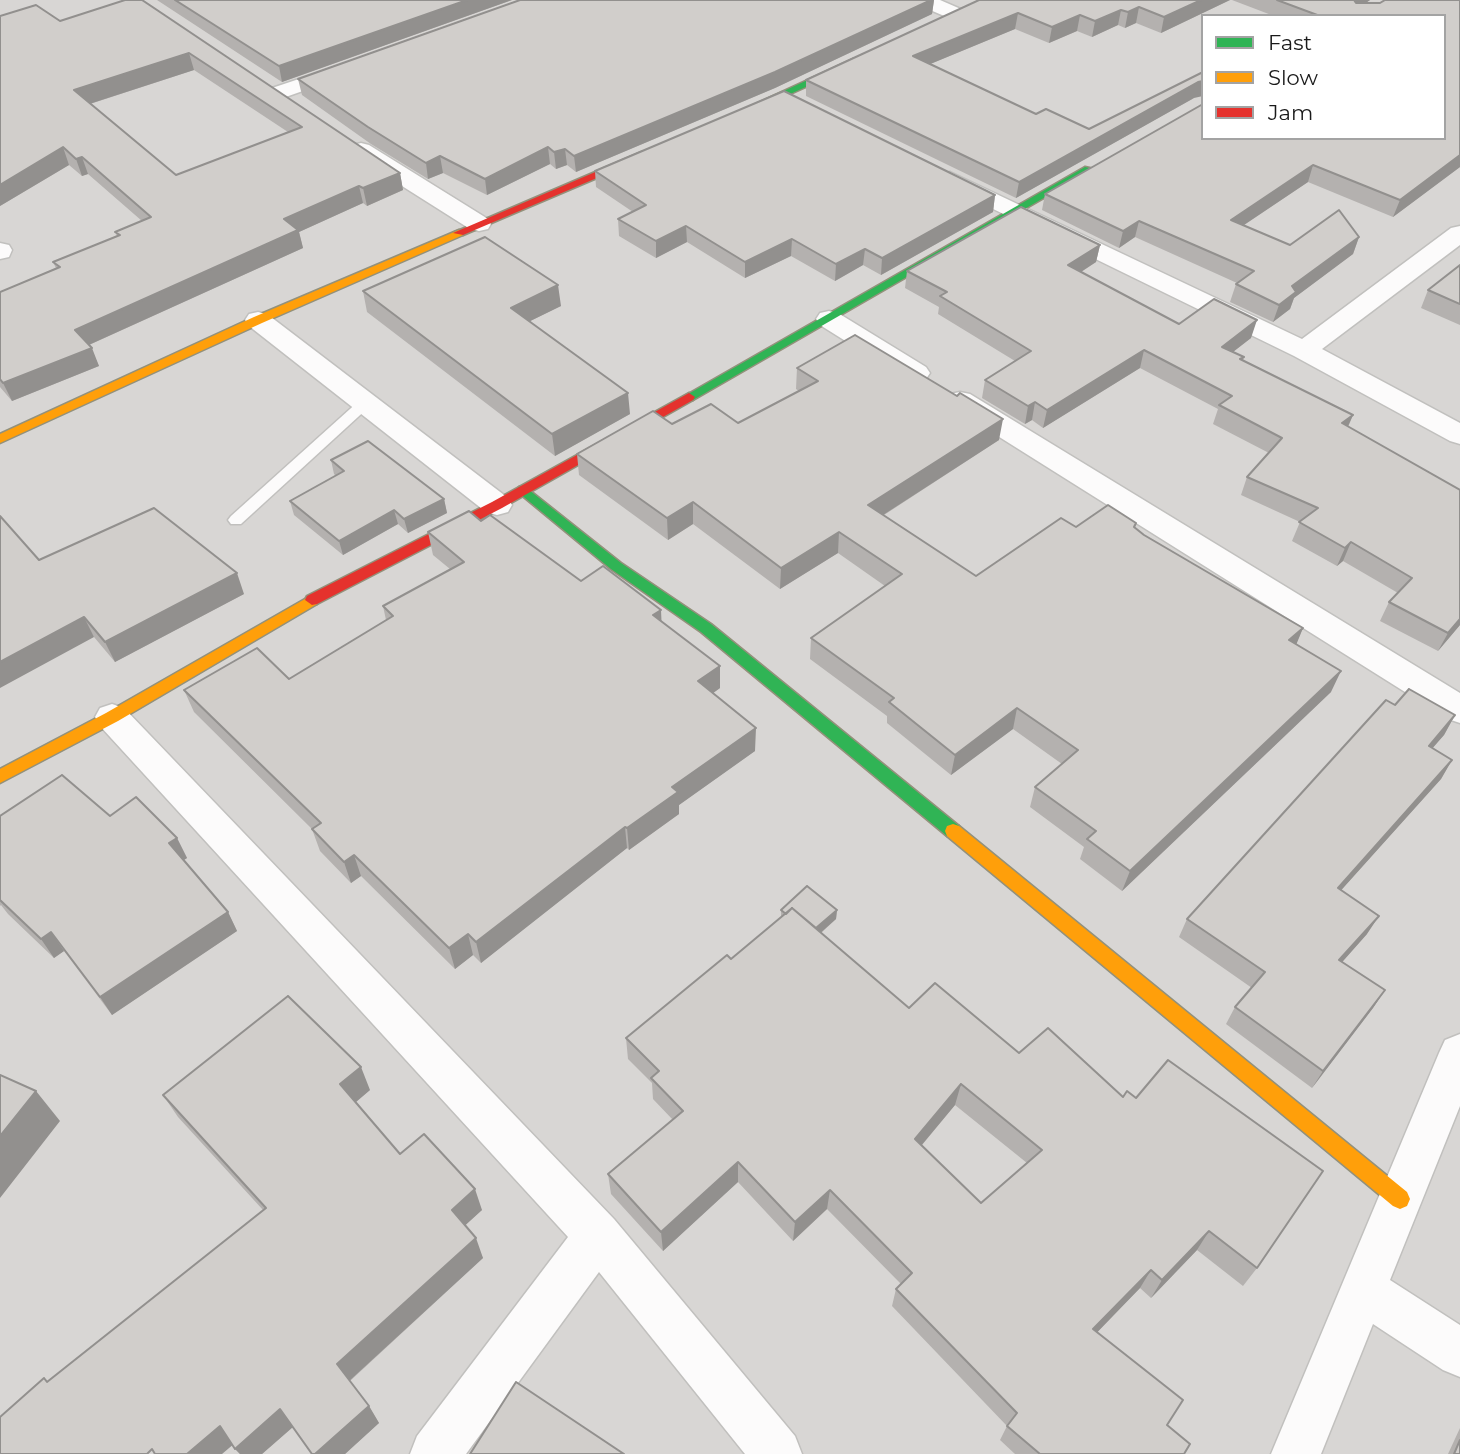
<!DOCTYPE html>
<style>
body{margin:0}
#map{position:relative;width:1460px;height:1454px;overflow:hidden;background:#e9e6e2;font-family:Montserrat,sans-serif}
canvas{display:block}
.legend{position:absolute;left:1201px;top:14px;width:245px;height:126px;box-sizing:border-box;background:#fff;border:2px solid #a3a3a3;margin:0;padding:9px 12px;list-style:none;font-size:21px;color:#1a1a1a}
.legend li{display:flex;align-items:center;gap:14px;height:35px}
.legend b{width:35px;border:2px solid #a3a3a3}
</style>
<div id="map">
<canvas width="1460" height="1454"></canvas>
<ul class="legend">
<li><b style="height:9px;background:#30b455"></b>Fast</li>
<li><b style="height:9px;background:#ff9f0a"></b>Slow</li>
<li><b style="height:9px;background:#e5322d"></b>Jam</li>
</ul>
</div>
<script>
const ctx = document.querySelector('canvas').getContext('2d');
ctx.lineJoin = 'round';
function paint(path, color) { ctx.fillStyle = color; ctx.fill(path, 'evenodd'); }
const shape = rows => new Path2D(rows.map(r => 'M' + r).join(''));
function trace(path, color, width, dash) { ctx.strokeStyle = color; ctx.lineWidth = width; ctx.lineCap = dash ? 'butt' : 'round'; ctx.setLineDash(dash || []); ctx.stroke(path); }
paint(shape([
 [0,0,1460,0,1460,1454,0,1454],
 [1203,16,1444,16,1444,138,1203,138]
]), '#d8d6d4');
const lane = shape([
 [365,399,370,400,370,406,241,524,231,524,228,520,231,516,360,400,365,399]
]);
const street = shape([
 [913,0,940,0,963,10,966,14,963,18,956,20,949,18,916,4,913,0],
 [344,64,351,66,354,70,351,74,280,99,272,98,269,93,272,88,344,64],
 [361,143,369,145,488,219,491,224,488,229,479,231,470,229,353,155,350,150,353,145,361,143],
 [950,172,1302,339,1451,228,1460,226,1460,245,1322,349,1460,423,1460,444,1450,441,1294,356,942,184,938,179,942,174,950,172],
 [0,243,9,245,12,250,9,257,0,259,0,243],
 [829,311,838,313,926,367,930,373,926,379,916,381,906,379,820,325,816,319,820,313,829,311],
 [258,312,267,314,508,498,512,505,508,512,497,515,486,512,249,326,245,320,249,314,258,312],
 [960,392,970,394,1460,693,1460,723,1448,719,950,406,946,400,950,394,960,392],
 [112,704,124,708,614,1219,795,1436,802,1454,745,1454,599,1272,466,1454,410,1454,417,1436,568,1237,100,726,95,717,100,708,112,704],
 [1460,1034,1460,1106,1390,1280,1460,1325,1460,1377,1443,1370,1373,1324,1321,1454,1271,1454,1439,1053,1445,1040,1460,1034]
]);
const fast = shape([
 [853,59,858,62,856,64,742,116,734,114,853,59],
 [1085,167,1094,169,693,400,689,401,683,397,1085,167],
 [524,486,621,563,711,624,959,826,961,831,959,836,947,836,701,632,611,569,519,493,517,490,519,487,524,486]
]);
const slow = shape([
 [459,230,463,231,463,235,262,323,0,443,0,434,254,317,459,230],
 [312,595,319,600,317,604,118,721,0,783,0,769,106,713,312,595],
 [953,824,959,826,1407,1192,1410,1199,1407,1206,1400,1209,1393,1206,947,836,945,831,947,826,953,824]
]);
const jam = shape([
 [642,152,646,153,646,157,463,235,453,233,642,152],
 [689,393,695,397,693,400,502,508,317,604,312,605,305,600,307,596,492,502,689,393]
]);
trace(lane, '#c1c0be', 3);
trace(street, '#c1c0be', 3);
trace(fast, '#93917b', 3);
trace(slow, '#93917b', 3);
trace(jam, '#93917b', 3);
paint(lane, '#fcfbfb');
paint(street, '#fcfbfb');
paint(fast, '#30b455');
paint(slow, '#ff9f0a');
paint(jam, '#e5322d');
paint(shape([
 [125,0,400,173,403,190,367,206,363,203,299,232,303,248,89,345,99,366,12,401,0,387,0,292,56,268,53,262,117,236,115,232,142,221,88,174,82,176,69,165,0,206,60,21],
 [194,70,288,132,176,175,90,104],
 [157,0,512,0,282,82],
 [520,0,934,0,932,14,775,88,576,172,567,165,556,169,550,164,487,195,443,173,428,179,371,144,302,95,298,79],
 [979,0,1230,0,1161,33,1136,23,1125,28,1118,25,1092,37,1077,31,1049,43,1015,29,930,64,1036,114,1089,129,1194,98,1016,198,806,96,806,80],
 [1232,0,1370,0,1365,3,1380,3,1385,0,1460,0,1460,167,1393,217,1308,182,1244,225,1290,245,1339,210,1359,237,1353,254,1294,298,1290,309,1273,322,1230,302,1236,284,1237,283,1135,237,1119,248,1042,210,1045,194,1203,104,1203,138,1444,138,1444,16,1274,16],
 [595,171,995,195,993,212,881,275,863,265,835,281,791,256,745,278,687,242,656,258,619,236,618,219,633,212,596,187],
 [1100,245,1096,262,1081,272,1179,324,1251,338,1233,352,1244,357,1243,361,1353,415,1348,427,1460,490,1460,625,1438,651,1380,621,1389,602,1398,593,1343,561,1337,566,1292,541,1300,522,1241,495,1247,477,1269,453,1213,424,1218,409,1140,368,1043,428,1032,420,1025,424,982,398,985,380,1015,361,938,314,939,307,905,288,907,271],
 [1460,265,1460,325,1421,308,1428,290],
 [363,291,561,306,530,321,630,414,555,456,367,312],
 [797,368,999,440,884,515,976,576,1076,527,1136,523,1135,528,1144,535,1303,628,1296,644,1331,692,1122,891,1080,859,1084,847,1030,807,1035,787,1062,764,1013,729,951,775,887,723,887,716,810,659,811,638,885,586,838,553,780,589,693,524,668,540,579,475,577,454,672,424,738,423,799,391,796,389],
 [331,460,444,499,447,513,408,533,398,524,343,555,294,515,290,501,336,476,334,474],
 [481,521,581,581,662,622,720,666,720,688,713,693,755,751,679,805,679,814,629,850,627,848,481,963,473,955,455,969,361,876,351,883,320,851,312,829,194,712,184,690,289,679,386,620,383,606,450,569,433,555,428,532],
 [39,560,244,594,115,662,94,637],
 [1395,705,1455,715,1444,735,1432,748,1452,760,1441,779,1341,890,1367,934,1342,962,1385,990,1373,1008,1312,1088,1226,1024,1235,1007,1252,988,1179,937,1187,919],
 [0,816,110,816,177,838,187,858,184,860,228,912,237,931,112,1015,64,951,54,958,8,914,1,905,0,906],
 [781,910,837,910,836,919,821,933,909,1008,935,983,1257,1268,1243,1286,1197,1250,1151,1298,1140,1288,1097,1332,1167,1425,1184,1454,1015,1454,1000,1440,1007,1426,892,1306,896,1289,901,1284,827,1209,793,1241,738,1182,663,1251,611,1194,608,1174,673,1120,653,1099,652,1083,628,1059,626,1038,731,959,781,918],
 [955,1105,1027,1163,981,1203,922,1145],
 [370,1090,356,1102,400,1154,482,1210,465,1225,483,1258,350,1381,369,1406,379,1423,345,1454,312,1454,293,1427,262,1454,240,1454,232,1445,0,1454,44,1378,48,1381,263,1210,178,1117,163,1095],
 [1460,1428,1460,1454,1448,1454]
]), '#b4b1af');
paint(shape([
 [467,0,512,0,282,82,279,66],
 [931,0,934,0,932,14,775,88,576,172,574,156],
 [1201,0,1230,0,1161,33,1164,17],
 [1354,0,1370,0,1348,16],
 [1139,7,1136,23,1125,28,1128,12],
 [1121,10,1118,25,1092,37,1095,21],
 [1018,13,1015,29,911,72,913,56],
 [1080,15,1077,31,1049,43,1052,27],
 [189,53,194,70,80,107,74,90],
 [1203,81,1203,96,1194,98,1016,198,1019,182,1198,82],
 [63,147,69,165,0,206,0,185],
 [548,147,550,164,487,195,485,179],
 [565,149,567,165,556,169,554,152],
 [1460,155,1460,167,1393,217,1400,200],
 [440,156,443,173,428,179,426,163],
 [82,157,88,174,82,176,76,159],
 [1313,165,1308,182,1226,237,1231,220],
 [400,173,403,190,367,206,363,188],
 [359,186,363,203,299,232,303,248,82,348,75,330,284,219],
 [995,195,993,212,881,275,882,258],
 [1139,221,1135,237,1119,248,1123,231],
 [686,226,687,242,656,258,656,241],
 [1359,237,1353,254,1294,298,1290,309,1273,322,1279,305,1292,286],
 [792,239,791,256,745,278,745,262],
 [1100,245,1096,262,1064,283,1068,265],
 [865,249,863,265,835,281,836,264],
 [558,285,561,306,514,329,511,308],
 [1257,320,1251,338,1216,365,1222,347],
 [92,348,99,366,12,401,3,383],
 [1144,350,1140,368,1043,428,1047,410],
 [628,393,630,414,555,456,552,434],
 [1035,402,1032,420,1025,424,1028,406],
 [1353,415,1345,433,1342,423],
 [1003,419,999,440,866,526,868,505],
 [444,499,447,513,408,533,404,519],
 [693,502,693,524,668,540,667,518],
 [394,510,398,524,343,555,339,541],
 [839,532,838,553,780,589,781,568],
 [1351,542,1343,561,1337,566,1345,548],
 [237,573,244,594,115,662,105,642],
 [661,610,662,632,653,615],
 [84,617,94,637,0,688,0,662],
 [1460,619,1460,625,1438,651,1448,633],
 [1303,628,1294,650,1289,640],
 [720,666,720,688,698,704,698,681],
 [1341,671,1331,692,1122,891,1130,871],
 [1017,708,1013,729,951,775,955,755],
 [1455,715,1444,735,1418,765,1429,746],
 [756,728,755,751,679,805,679,814,629,850,627,828,672,787],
 [1452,760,1441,779,1327,906,1338,888],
 [625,827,627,848,481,963,476,942],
 [177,838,187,858,179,863,169,843],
 [354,855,361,876,351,883,344,862],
 [837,910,836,919,809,943,810,934],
 [228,912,237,931,112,1015,100,997],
 [1379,916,1367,934,1328,978,1339,960],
 [51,932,64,951,54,958,41,939],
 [468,934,473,955,455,969,449,948],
 [1385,990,1373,1008,1312,1088,1323,1071],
 [361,1067,370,1090,350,1107,340,1084],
 [961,1084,955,1105,910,1159,915,1139],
 [36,1091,60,1121,0,1198,0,1136],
 [738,1162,738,1182,663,1251,661,1232],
 [475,1189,482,1210,459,1231,452,1210],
 [830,1190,827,1209,793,1241,795,1222],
 [1209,1231,1197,1250,1151,1298,1162,1280],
 [476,1238,483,1258,348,1382,337,1364],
 [1151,1270,1140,1288,1084,1346,1093,1329],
 [369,1406,379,1423,345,1454,315,1454],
 [280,1409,294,1426,262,1454,240,1454,235,1449],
 [220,1426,235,1443,222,1454,187,1454]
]), '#92908e');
const building = shape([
 [125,0,142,0,400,173,363,188,359,186,284,219,298,230,75,330,92,348,3,383,0,379,0,292,60,267,53,262,120,235,115,232,151,217,82,157,76,159,63,147,0,185,0,16,36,5,60,21,125,0],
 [189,53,302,127,176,175,74,90,189,53],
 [175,0,467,0,279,66,175,0],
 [520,0,931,0,775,72,574,156,565,149,554,152,548,147,485,179,440,156,426,163,368,127,298,79,520,0],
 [979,0,1201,0,1164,17,1139,7,1128,12,1121,10,1095,21,1080,15,1052,27,1018,13,913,56,1036,114,1046,109,1089,129,1203,72,1203,81,1198,82,1019,182,806,80,979,0],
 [1277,0,1354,0,1356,3,1380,3,1385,0,1460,0,1460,155,1400,200,1313,165,1231,220,1290,245,1339,210,1359,237,1292,286,1296,292,1279,305,1236,284,1254,271,1139,221,1123,231,1045,194,1203,104,1203,138,1444,138,1444,16,1320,16,1277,0],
 [784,91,995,195,882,258,865,249,836,264,792,239,745,262,686,226,656,241,618,219,646,205,595,171,784,91],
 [1021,207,1100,245,1068,265,1179,324,1214,299,1257,320,1222,347,1244,357,1240,359,1353,415,1342,423,1460,490,1460,619,1448,633,1389,602,1412,578,1351,542,1345,548,1299,522,1318,508,1247,477,1282,438,1219,405,1232,396,1144,350,1047,410,1035,402,1028,406,985,380,1031,351,940,296,947,292,907,271,1021,207],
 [485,237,558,285,511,308,628,393,552,434,363,291,485,237],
 [1460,265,1460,304,1428,290,1460,265],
 [855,335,957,396,960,393,1003,419,868,505,976,576,1061,518,1076,527,1108,505,1136,523,1134,527,1144,535,1303,628,1289,640,1341,671,1130,871,1087,839,1096,831,1035,787,1078,750,1017,708,955,755,889,702,894,698,811,638,902,574,839,532,781,568,693,502,667,518,577,454,653,411,672,424,711,404,738,423,818,381,797,368,855,335],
 [368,441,444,499,404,519,394,510,339,541,290,501,344,471,331,460,368,441],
 [154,508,237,573,105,642,84,617,0,662,0,516,39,560,154,508],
 [469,511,481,521,490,515,581,581,603,566,661,610,653,615,720,666,698,681,756,728,672,787,678,792,627,828,625,827,476,942,468,934,449,948,354,855,344,862,312,829,321,823,184,690,257,648,289,679,393,616,383,606,464,562,428,532,469,511],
 [1409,689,1455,715,1429,746,1452,760,1338,888,1379,916,1339,960,1385,990,1323,1071,1235,1007,1265,972,1187,919,1386,700,1395,705,1409,689],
 [62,775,110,816,136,797,177,838,169,843,228,912,100,997,51,932,41,939,0,900,0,816,62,775],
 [807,886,837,910,816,928,792,908,786,914,781,910,807,886],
 [792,908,909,1008,935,983,1019,1053,1048,1028,1123,1097,1127,1091,1136,1098,1168,1060,1323,1171,1257,1268,1209,1231,1162,1280,1151,1270,1093,1329,1183,1400,1167,1425,1190,1444,1184,1454,1040,1454,1007,1426,1017,1413,896,1289,912,1273,830,1190,795,1222,738,1162,661,1232,608,1174,683,1111,651,1078,659,1071,626,1038,727,955,731,959,792,908],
 [961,1084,1042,1150,981,1203,915,1139,961,1084],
 [288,996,361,1067,340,1084,400,1154,424,1134,475,1189,452,1210,476,1238,337,1364,369,1406,315,1454,312,1454,280,1409,235,1449,220,1426,187,1454,155,1454,152,1449,147,1454,0,1454,0,1417,44,1378,47,1382,266,1208,163,1095,288,996],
 [0,1075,36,1091,0,1136,0,1075],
 [516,1382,624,1454,470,1454,516,1382],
 [1460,1440,1460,1454,1454,1454,1460,1440]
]);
paint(building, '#d1cecb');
trace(building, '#92908e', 2);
</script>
